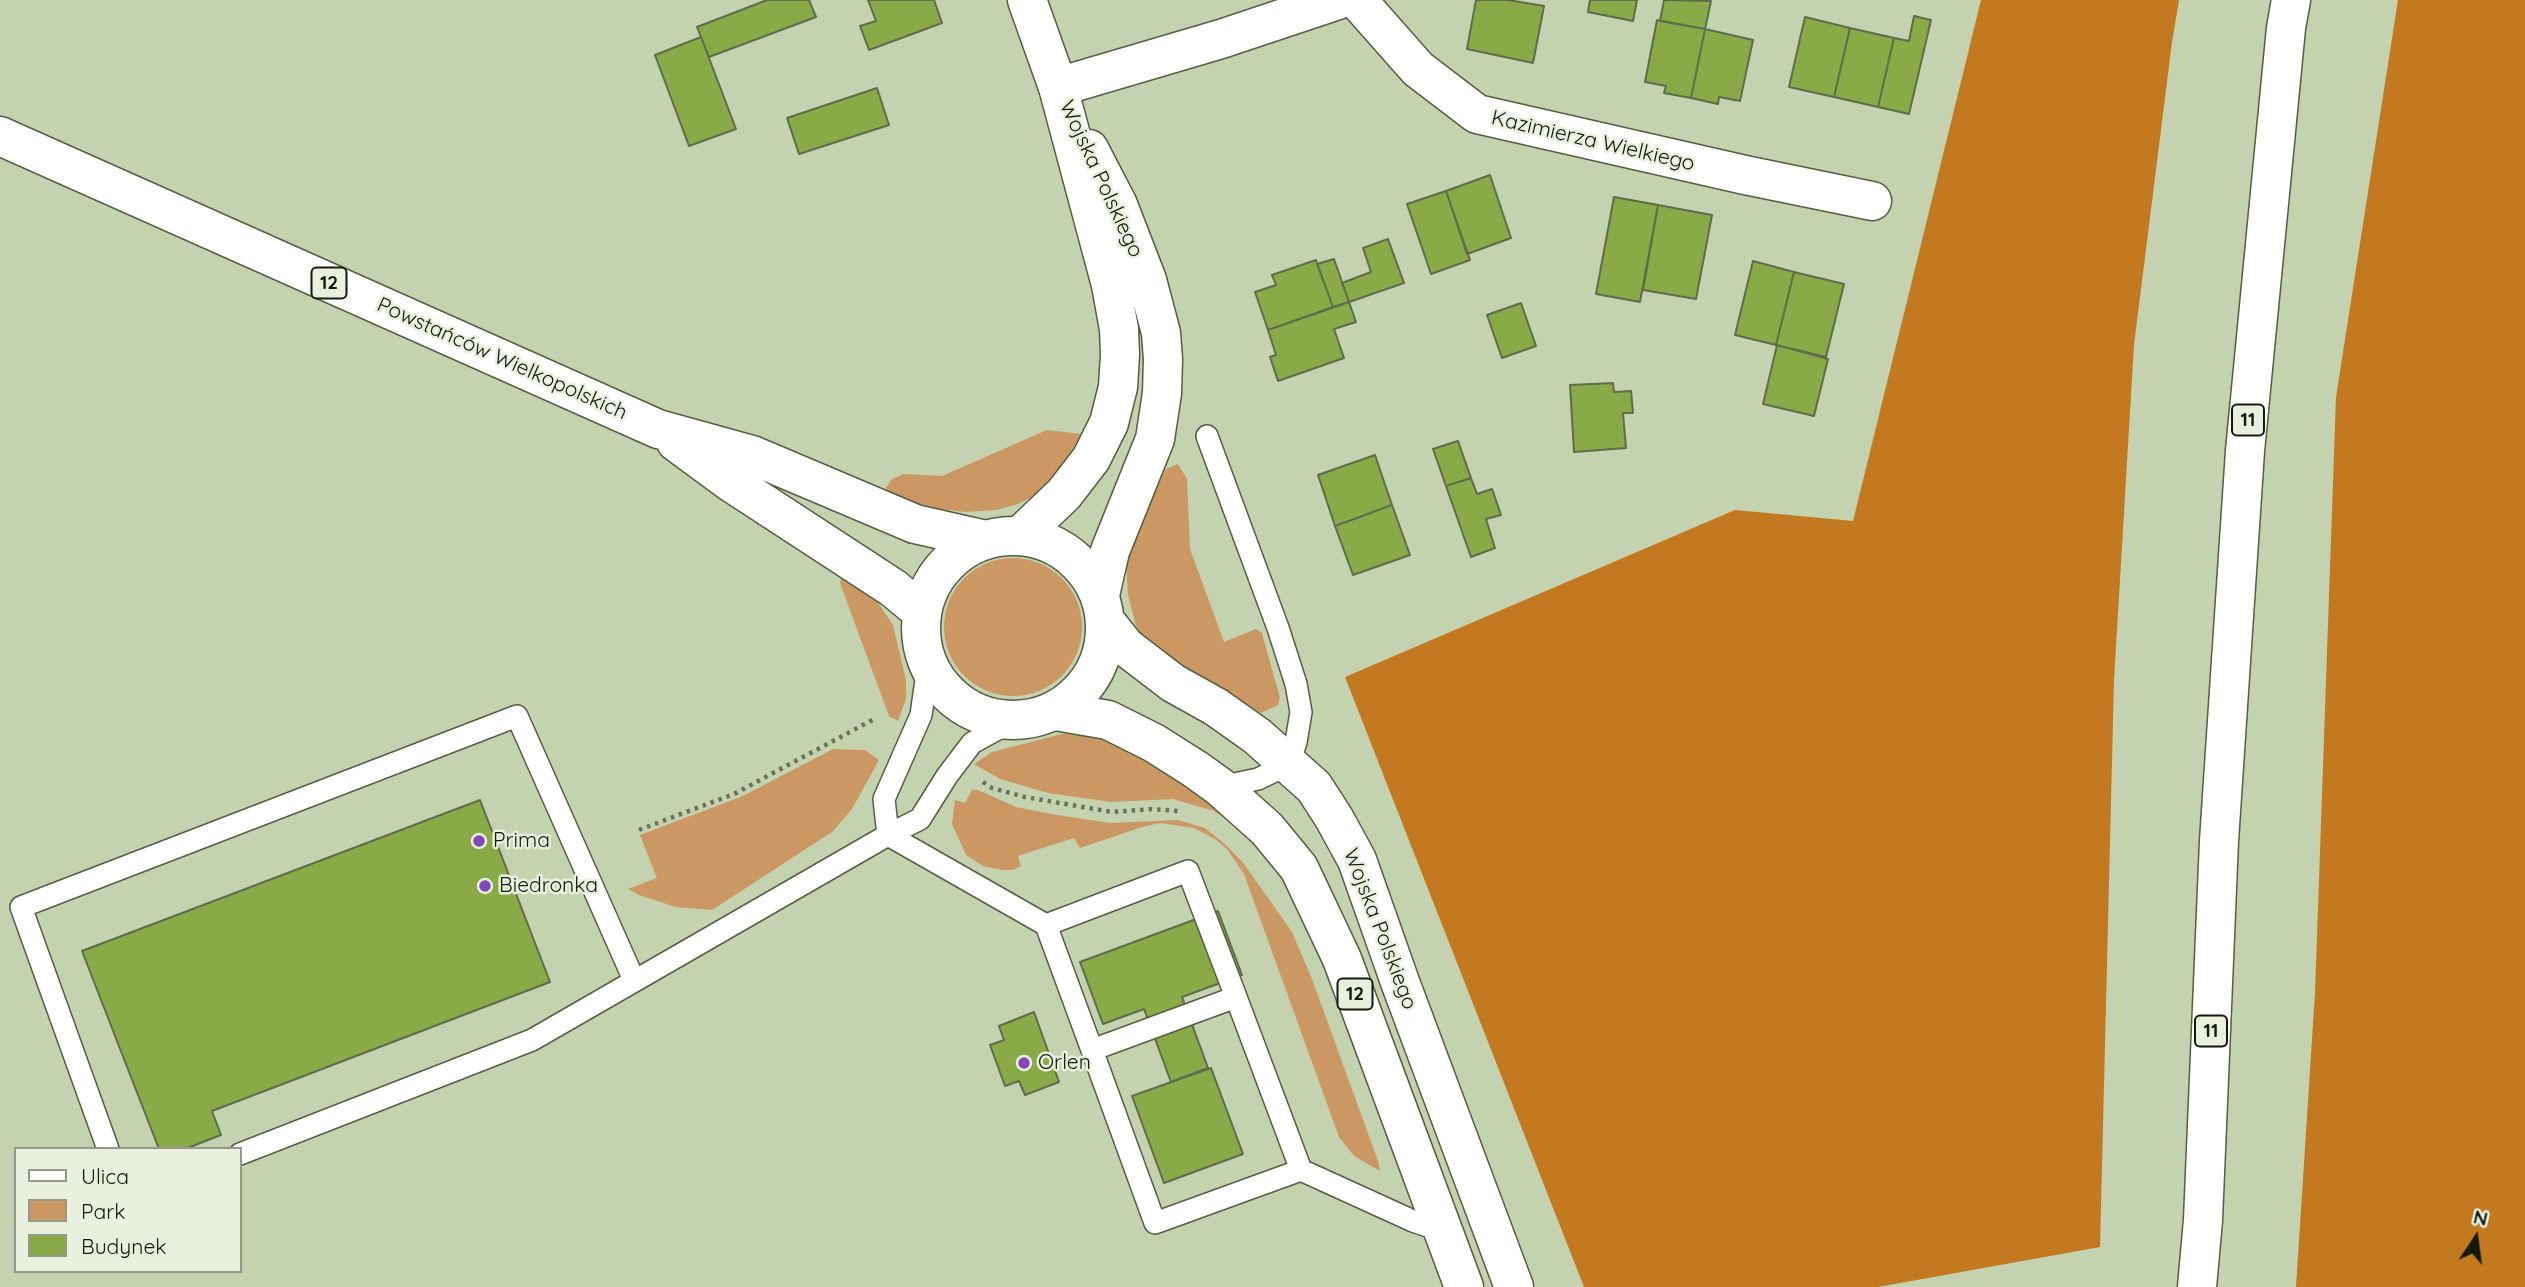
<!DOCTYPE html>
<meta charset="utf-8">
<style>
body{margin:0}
#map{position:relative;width:2525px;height:1287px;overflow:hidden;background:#c4d2af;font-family:Quicksand,sans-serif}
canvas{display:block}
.legend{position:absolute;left:14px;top:1147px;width:228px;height:126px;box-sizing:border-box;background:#e9f0de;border:2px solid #949a8a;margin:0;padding:9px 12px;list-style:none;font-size:21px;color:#14190c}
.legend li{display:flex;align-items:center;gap:14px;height:35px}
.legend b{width:35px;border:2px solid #949a8a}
.north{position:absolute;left:2441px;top:1203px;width:70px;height:70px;-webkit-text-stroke:5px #e9f0de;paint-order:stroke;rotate:13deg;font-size:19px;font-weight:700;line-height:28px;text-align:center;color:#14190c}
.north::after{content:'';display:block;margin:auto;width:24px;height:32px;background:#14190c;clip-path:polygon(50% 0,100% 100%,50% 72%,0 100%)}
</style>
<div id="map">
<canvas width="2525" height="1287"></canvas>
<ul class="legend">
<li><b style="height:9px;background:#fff"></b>Ulica</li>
<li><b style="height:19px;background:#cb9763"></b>Park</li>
<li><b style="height:19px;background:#89aa47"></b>Budynek</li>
</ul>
<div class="north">N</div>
</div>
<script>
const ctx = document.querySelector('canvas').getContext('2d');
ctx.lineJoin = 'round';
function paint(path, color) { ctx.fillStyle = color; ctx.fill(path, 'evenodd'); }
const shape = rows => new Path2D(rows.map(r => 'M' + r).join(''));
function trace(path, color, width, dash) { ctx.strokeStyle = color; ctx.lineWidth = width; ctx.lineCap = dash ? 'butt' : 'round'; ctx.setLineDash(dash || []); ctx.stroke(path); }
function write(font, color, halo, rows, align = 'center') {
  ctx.font = font + ' Quicksand,sans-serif'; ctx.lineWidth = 5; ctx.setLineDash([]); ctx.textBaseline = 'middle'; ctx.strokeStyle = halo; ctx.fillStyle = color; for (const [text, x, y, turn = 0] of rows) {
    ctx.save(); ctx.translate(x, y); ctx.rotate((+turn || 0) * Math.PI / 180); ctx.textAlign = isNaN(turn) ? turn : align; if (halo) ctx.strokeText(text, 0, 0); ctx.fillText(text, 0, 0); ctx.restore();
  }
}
paint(shape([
 [1047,430,1081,434,1064,466,1040,493,1018,504,996,510,965,512,934,508,901,499,884,491,892,479,903,474,942,476],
 [1178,464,1187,479,1190,549,1224,642,1251,631,1256,629,1262,633,1280,698,1278,705,1261,713,1177,666,1146,643,1136,626,1128,595,1126,559,1144,508,1166,469],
 '944 627a69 69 0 1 1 138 0a69 69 0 1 1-138 0Z',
 [843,572,868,588,893,625,906,680,906,699,898,721,889,716,840,583],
 [1070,732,1087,732,1115,743,1197,792,1228,815,1278,868,1290,894,1275,869,1255,846,1225,818,1214,811,1173,799,1111,802,1048,793,1000,779,974,764,992,752],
 [833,749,865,750,879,760,852,809,832,832,712,910,676,907,639,895,628,889,657,878,640,835,743,796],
 [972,790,978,790,1016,807,1051,814,1110,823,1178,820,1205,828,1227,846,1244,864,1292,932,1312,979,1378,1161,1380,1171,1354,1156,1339,1137,1244,874,1227,849,1215,839,1194,828,1160,823,1142,827,1080,848,1074,838,1018,856,1021,866,1012,870,1002,870,983,866,966,855,952,824,955,800,965,803]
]), '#cb9763');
paint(shape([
 [1981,0,2179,0,2172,42,2134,345,2114,680,2100,1247,1878,1287,1584,1287,1345,677,1735,510,1853,521],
 [2398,0,2525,0,2525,1287,2296,1287,2315,993,2336,397]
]), '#c2791f');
const building = shape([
 [767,0,809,0,816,17,709,57,697,27,767,0],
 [868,0,934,0,942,23,869,50,860,26,876,21,868,0],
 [1476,0,1508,0,1544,6,1533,63,1467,49,1476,0],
 [1590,0,1637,0,1633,21,1588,12,1590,0],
 [1664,0,1711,1,1705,29,1660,21,1664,0],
 [1914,16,1931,20,1909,114,1878,107,1894,38,1909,41,1914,16],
 [1805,17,1850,28,1834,97,1789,87,1805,17],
 [1657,20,1705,29,1691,98,1664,93,1666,86,1645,82,1657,20],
 [1850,28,1894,38,1878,107,1834,97,1850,28],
 [1705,29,1753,40,1740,101,1719,97,1718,104,1691,98,1705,29],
 [701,37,736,129,689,146,655,55,701,37],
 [877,88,889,125,799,154,787,118,877,88],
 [1490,175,1511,238,1467,254,1446,191,1490,175],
 [1446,191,1470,260,1431,274,1407,204,1446,191],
 [1614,197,1658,205,1640,302,1596,294,1614,197],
 [1658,205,1712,215,1696,299,1643,290,1658,205],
 [1388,239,1404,283,1349,302,1342,283,1371,272,1363,248,1388,239],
 [1334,259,1349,302,1333,307,1317,264,1334,259],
 [1316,260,1333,307,1268,330,1255,292,1276,285,1272,275,1316,260],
 [1753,261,1794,272,1776,345,1735,335,1753,261],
 [1794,272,1844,284,1826,357,1776,345,1794,272],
 [1349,302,1356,322,1334,329,1344,358,1278,381,1270,357,1276,355,1268,330,1349,302],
 [1521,303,1536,346,1502,358,1487,315,1521,303],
 [1777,345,1828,359,1814,416,1763,404,1777,345],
 [1613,383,1614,392,1631,391,1633,413,1623,413,1626,448,1574,452,1570,385,1613,383],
 [1458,441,1471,478,1446,486,1433,449,1458,441],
 [1375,455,1392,505,1335,526,1318,475,1375,455],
 [1471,478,1477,494,1492,489,1501,515,1486,519,1495,548,1471,557,1446,486,1471,478],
 [1392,505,1410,555,1353,575,1335,526,1392,505],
 [480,800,550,982,212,1111,221,1135,185,1149,159,1149,82,951,480,800],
 [1218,911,1242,975,1182,997,1208,1068,1171,1082,1144,1009,1103,1024,1080,962,1218,911],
 [1034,1012,1059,1082,1025,1095,1019,1081,1005,1086,990,1045,1004,1040,999,1026,1034,1012],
 [1211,1068,1243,1154,1164,1183,1132,1096,1211,1068]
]);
paint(building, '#89aa47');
trace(building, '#606c4c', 2);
const lane = shape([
 [1207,436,1278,628,1296,684,1301,712,1296,742,1289,764,1258,779,1220,787],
 [888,835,1046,925,1092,1050,1155,1223,1301,1170,1236,997,1092,1050],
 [888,835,884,799,921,715,928,666],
 [1046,925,1188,871,1236,997],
 [108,1149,21,907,517,716,634,980],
 [240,1154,532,1040,888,835,920,819,947,776,972,743,1012,721],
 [1301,1170,1413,1221,1442,1231]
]);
const street = shape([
 [1357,0,1418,69,1477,114,1745,175,1872,201],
 [1058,87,1221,39,1338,0]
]);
const secondary = shape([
 [1089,149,1118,205,1147,280,1161,333,1163,359,1162,393,1155,439,1110,551,1100,595],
 [1020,536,1064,494,1091,459,1109,423,1118,387,1120,355,1119,329,1111,285,1058,87,1027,0]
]);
const primary = shape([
 [0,136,658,429,752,455,915,524,986,540],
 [676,442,729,481,893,588,922,612],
 '921 628a92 92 0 1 1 184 0a92 92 0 1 1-184 0Z',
 [1106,622,1126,647,1173,683,1216,707,1257,736,1314,787,1334,818,1357,860,1400,982,1514,1287],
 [1056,711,1108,720,1154,743,1195,769,1220,787,1267,829,1299,868,1342,959,1464,1287]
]);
const highway = shape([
 [2197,1287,2203,1220,2219,841,2245,451,2286,28,2291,0]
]);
trace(lane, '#535f40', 24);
trace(street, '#535f40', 41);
trace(secondary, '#535f40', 41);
trace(primary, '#535f40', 41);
trace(highway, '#535f40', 41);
trace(shape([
 [983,782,992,788,1025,797,1112,812,1152,809,1179,811],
 [639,830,734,794,876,718]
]), '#69725b', 4.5, [3.5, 5]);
trace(lane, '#fff', 21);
trace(street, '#fff', 38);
trace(secondary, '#fff', 38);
trace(primary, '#fff', 38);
trace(highway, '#fff', 38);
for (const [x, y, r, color] of [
 [479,841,7,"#8446bc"],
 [485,886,7,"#8446bc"],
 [1024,1063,7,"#8446bc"]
]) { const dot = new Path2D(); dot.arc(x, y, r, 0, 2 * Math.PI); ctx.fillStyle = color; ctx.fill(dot); trace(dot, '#e9f0de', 2.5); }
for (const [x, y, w] of [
 [329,283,35],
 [2248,420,32],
 [1355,994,35],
 [2211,1031,32]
]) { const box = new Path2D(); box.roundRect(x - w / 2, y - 15.5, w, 31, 5); ctx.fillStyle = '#e9f0de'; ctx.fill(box); trace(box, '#14190c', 2); }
write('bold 19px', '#14190c', null, [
 ["12",329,283],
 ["11",2248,420],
 ["12",1355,994],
 ["11",2211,1031]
]);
write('21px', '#14190c', '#e9f0de', [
 ["Kazimierza Wielkiego",1593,141,13],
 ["Wojska Polskiego",1101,179,65],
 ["Powstańców Wielkopolskich",502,359,24],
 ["Wojska Polskiego",1380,929,69]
]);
write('21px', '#14190c', '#e9f0de', [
 ["Prima",493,841],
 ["Biedronka",499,886],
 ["Orlen",1038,1063]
], 'left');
</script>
